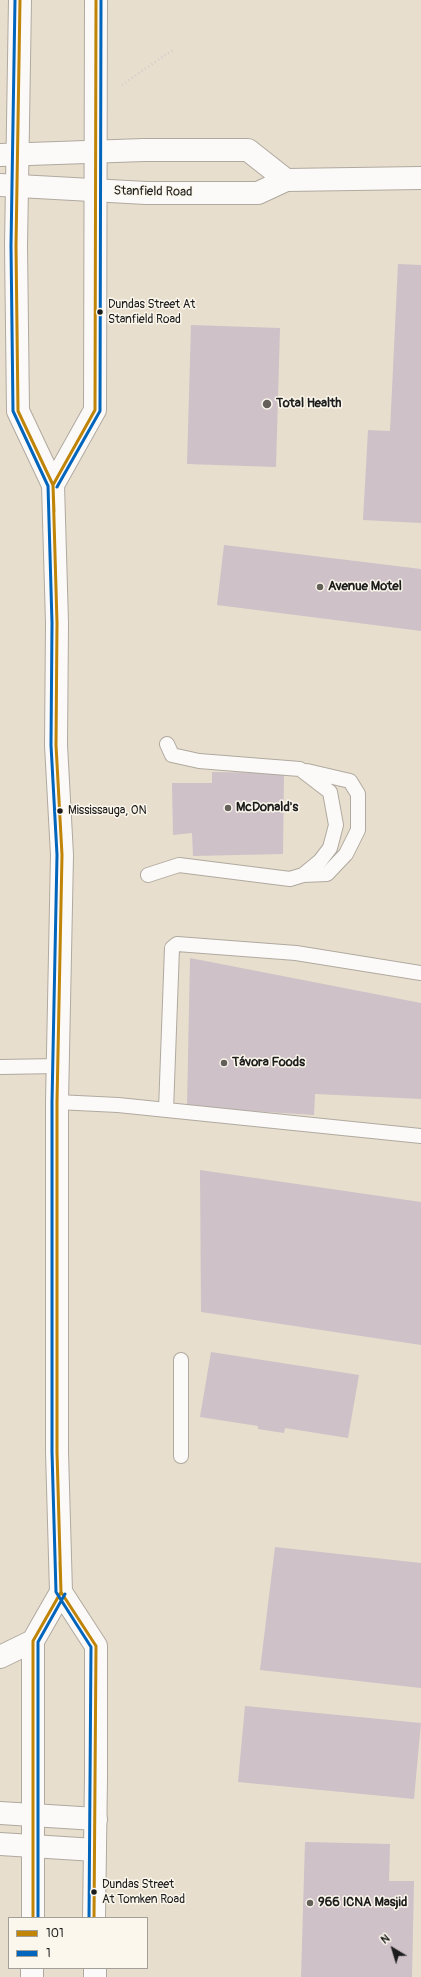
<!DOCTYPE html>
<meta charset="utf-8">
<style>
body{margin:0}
#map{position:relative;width:421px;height:1977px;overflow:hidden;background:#e8dece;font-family:Pangolin,sans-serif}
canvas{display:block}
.legend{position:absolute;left:8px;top:1917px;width:140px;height:52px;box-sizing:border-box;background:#fbf7ec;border:1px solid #a29f99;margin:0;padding:5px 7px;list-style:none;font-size:12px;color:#1c1c1c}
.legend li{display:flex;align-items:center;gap:8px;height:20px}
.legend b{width:20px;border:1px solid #a29f99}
.north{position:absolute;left:373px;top:1929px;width:40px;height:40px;-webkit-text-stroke:3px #fbf7ec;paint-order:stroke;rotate:322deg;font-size:11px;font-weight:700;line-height:16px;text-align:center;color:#1c1c1c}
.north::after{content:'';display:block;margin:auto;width:14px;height:18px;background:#1c1c1c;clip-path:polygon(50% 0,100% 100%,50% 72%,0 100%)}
</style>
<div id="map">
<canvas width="421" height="1977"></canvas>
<ul class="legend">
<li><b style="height:5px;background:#c08407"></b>101</li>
<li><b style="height:5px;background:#0065bd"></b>1</li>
</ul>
<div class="north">N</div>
</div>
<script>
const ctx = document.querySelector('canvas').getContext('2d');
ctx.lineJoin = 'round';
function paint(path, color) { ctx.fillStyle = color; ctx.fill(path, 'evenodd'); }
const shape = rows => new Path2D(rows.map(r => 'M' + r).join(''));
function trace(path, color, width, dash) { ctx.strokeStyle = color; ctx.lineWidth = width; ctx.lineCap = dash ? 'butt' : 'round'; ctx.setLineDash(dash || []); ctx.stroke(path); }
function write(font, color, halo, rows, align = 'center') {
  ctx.font = font + ' Pangolin,sans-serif'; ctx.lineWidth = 3; ctx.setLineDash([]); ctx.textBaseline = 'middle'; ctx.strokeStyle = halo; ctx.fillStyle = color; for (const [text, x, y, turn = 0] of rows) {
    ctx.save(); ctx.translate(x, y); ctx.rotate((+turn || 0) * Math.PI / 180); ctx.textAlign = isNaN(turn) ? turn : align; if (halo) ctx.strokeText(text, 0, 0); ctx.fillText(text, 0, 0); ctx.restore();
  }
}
paint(shape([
 [398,264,421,265,421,523,363,520,368,430,390,431],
 [191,325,280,328,276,467,187,464],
 [224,545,421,569,421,631,217,605],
 [212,772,284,773,283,854,193,856,192,833,173,835,172,783,212,783],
 [190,958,421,1003,421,1099,315,1094,314,1115,187,1107],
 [200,1170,421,1202,421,1345,201,1312],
 [211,1352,359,1375,348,1438,285,1428,284,1433,258,1429,258,1426,200,1417],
 [275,1547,421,1563,421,1688,260,1670],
 [245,1706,421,1723,414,1799,238,1782],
 [305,1842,390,1844,389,1881,414,1881,412,1977,301,1977]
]), '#cec1c7');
const service = shape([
 [148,875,179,865,290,879,303,875,320,861,330,848,336,825,330,792,300,769,199,761,172,755,167,744],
 [303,875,327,874,346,854,358,830,358,794,350,781,307,771],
 [0,1067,58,1066],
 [57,1102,118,1105,421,1136],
 [166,1110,172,948,177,944,296,953,421,973],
 [181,1360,181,1456]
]);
const tertiary = shape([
 [0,155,144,150,248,150,286,180],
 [0,185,146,193,258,193,286,180,421,178],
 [0,1813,96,1819],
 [0,1844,95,1850]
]);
const primary = shape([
 [20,0,16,246,18,411,53,485,57,623,56,745,62,855,57,1102,57,1452,61,1592,96,1646,96,1777,94,1918],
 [53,485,95,410,96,0],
 [0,1657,33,1641],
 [33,1918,33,1641,61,1592],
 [95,1968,95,1977],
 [32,1977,32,1968]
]);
trace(service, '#afa99f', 16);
trace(tertiary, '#afa99f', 24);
trace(primary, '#afa99f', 24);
trace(shape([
 [122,85,174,49]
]), '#d0ceca', 2.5, [1, 3]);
trace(service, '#fcfaf8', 14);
trace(tertiary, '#fcfaf8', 22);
trace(primary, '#fcfaf8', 22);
trace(shape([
 [20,0,16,246,18,411,53,485,54,512],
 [60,1562,61,1592,96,1646,94,1918],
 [33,1918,33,1641,61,1592,57,1452,57,1102,62,855,56,745,57,623,53,485,95,410,96,0]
]), '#c08407', 3);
trace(shape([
 [15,0,11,246,13,411,48,486,52,623,51,745,57,855,52,1102,52,1452,56,1592,91,1647,89,1918],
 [57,487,100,411,101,0],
 [38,1918,38,1642,65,1594]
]), '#0065bd', 3);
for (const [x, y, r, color] of [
 [100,312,3.5,"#1c1c1c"],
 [267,404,5,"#63605a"],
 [320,587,4,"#63605a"],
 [228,808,4,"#63605a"],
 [60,811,3.5,"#1c1c1c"],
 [224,1063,4,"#63605a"],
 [94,1892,3.5,"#1c1c1c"],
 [310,1903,4,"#63605a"]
]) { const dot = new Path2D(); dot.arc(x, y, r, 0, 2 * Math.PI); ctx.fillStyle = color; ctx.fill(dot); trace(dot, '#fbf7ec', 1.5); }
write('12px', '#1c1c1c', '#fbf7ec', [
 ["Dundas Street At",108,305],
 ["Stanfield Road",108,320],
 ["Mississauga, ON",68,811],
 ["Dundas Street",102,1885],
 ["At Tomken Road",102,1900]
], 'left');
write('13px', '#1c1c1c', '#fbf7ec', [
 ["Stanfield Road",153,192,1]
]);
write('bold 13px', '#1c1c1c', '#fbf7ec', [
 ["Total Health",276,404],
 ["Avenue Motel",328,587],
 ["McDonald's",236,808],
 ["Távora Foods",232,1063],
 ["966 ICNA Masjid",318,1903]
], 'left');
</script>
